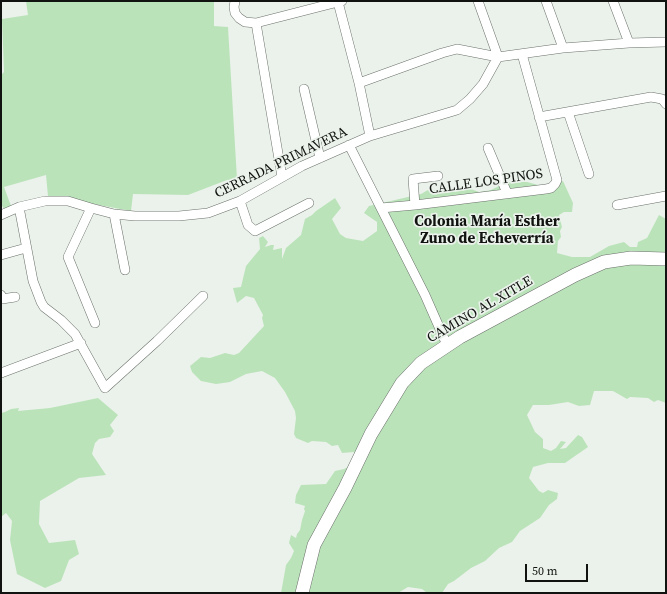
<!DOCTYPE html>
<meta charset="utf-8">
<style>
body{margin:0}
#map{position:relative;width:667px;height:594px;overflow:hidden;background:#ebf2eb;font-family:"Source Serif 4",serif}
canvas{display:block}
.frame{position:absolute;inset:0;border:2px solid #111310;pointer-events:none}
.scale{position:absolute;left:525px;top:564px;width:63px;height:18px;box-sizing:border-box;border:2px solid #111310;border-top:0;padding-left:5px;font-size:12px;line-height:14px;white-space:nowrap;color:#111310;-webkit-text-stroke:3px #ebf2eb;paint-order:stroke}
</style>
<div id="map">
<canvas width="667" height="594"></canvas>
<div class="frame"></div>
<div class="scale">50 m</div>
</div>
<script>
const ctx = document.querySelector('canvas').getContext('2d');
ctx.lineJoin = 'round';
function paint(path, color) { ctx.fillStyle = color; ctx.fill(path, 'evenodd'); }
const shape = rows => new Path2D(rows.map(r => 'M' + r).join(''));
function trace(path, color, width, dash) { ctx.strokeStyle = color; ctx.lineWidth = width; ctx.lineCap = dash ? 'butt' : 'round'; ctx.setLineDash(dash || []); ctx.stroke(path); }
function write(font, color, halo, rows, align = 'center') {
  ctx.font = font + ' "Source Serif 4",serif'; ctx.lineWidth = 3.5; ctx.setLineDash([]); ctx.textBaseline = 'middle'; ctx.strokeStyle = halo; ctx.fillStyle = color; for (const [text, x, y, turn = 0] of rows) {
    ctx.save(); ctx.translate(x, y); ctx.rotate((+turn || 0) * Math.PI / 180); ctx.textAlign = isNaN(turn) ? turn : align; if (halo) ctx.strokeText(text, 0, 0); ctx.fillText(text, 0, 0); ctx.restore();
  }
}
paint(shape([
 [26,1,214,1,214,26,228,27,237,179,227,180,188,195,133,194,131,211,88,203,66,197,48,196,46,175,4,187,11,206,4,209,1,204,1,75,4,72,2,19,28,15],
 [563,181,573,203,572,212,564,212,559,215,562,227,560,231,561,237,558,241,557,253,572,257,590,257,609,246,624,242,630,247,637,247,638,242,647,238,659,215,666,219,666,403,658,400,654,402,648,398,630,397,627,399,613,391,594,391,590,405,579,406,568,402,549,405,533,405,527,415,535,432,543,439,543,448,551,451,556,448,561,441,566,442,560,449,566,448,578,435,582,437,588,447,565,463,548,463,533,467,529,478,539,491,543,493,548,490,558,493,557,499,549,505,540,518,520,531,512,542,499,548,485,561,471,568,454,581,448,584,442,593,427,593,422,589,408,587,398,593,281,593,286,565,291,558,294,551,289,543,291,535,296,538,297,534,300,530,302,520,305,511,304,509,305,506,295,503,296,495,301,485,326,484,335,471,344,469,356,463,354,452,342,453,338,445,332,446,326,442,312,441,308,443,296,438,294,434,296,418,295,411,285,392,275,378,262,371,246,374,230,382,216,384,201,381,192,372,190,366,201,357,210,358,225,353,234,355,239,353,264,326,262,318,263,315,254,298,246,296,237,303,233,288,241,287,246,266,260,249,259,238,263,236,268,242,265,247,271,245,274,245,273,250,282,248,282,259,286,248,301,235,305,219,312,215,316,211,335,198,341,208,332,219,340,234,346,238,363,241,377,231,377,222,364,213,369,206,421,194,428,190,436,190,446,187,458,189,471,189,479,192,491,190,507,182,527,182,546,187],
 [98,398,118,415,110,425,114,431,110,437,99,439,95,443,92,454,106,475,79,478,40,501,39,524,49,543,75,540,79,554,69,560,61,581,45,588,17,574,10,540,12,521,6,513,1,517,1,413,5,412,11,409,19,408,18,411,50,408]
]), '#bbe3ba');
const street = shape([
 [235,1,234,7,235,13,239,18,245,22,256,23,282,177],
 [546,1,563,48],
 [613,1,629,43],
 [338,2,359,83,370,136],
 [256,23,342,1],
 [359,83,442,53,457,49,498,57,563,48,629,43,666,42],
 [304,89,320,158],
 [568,112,589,174],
 [539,117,651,97,662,99,666,104],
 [349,145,425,295,447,345],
 [488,148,507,193],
 [240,201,248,225,255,231,309,203],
 [415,205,413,179,438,176],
 [617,205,666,196],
 [19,207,33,281,41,302,44,307,61,320,75,334,105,388,157,341,203,296],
 [91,208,68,257,95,323],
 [381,208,415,205,546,189,551,188,555,184,557,180,522,54],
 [114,214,125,270],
 [1,215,19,207,45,201,68,201,91,208,114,214,135,216,179,216,208,213,240,201,302,166,370,136,457,110,470,99,483,84,498,57,478,1],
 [1,255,26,248],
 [1,295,2,299,15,297],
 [1,373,81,343]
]);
const secondary = shape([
 [302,593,314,545,345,488,371,434,402,383,421,363,460,337,575,275,604,262,631,258,666,259]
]);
trace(street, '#6b716b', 10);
trace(secondary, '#6b716b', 14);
trace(street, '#fff', 9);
trace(secondary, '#fff', 13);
write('14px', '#111310', '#ebf2eb', [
 ["CERRADA PRIMAVERA",281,163,-26],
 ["CALLE LOS PINOS",486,182,-8],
 ["CAMINO AL XITLE",480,310,-30]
]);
write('bold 15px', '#111310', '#ebf2eb', [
 ["Colonia María Esther",487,222],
 ["Zuno de Echeverría",487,239]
]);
</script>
